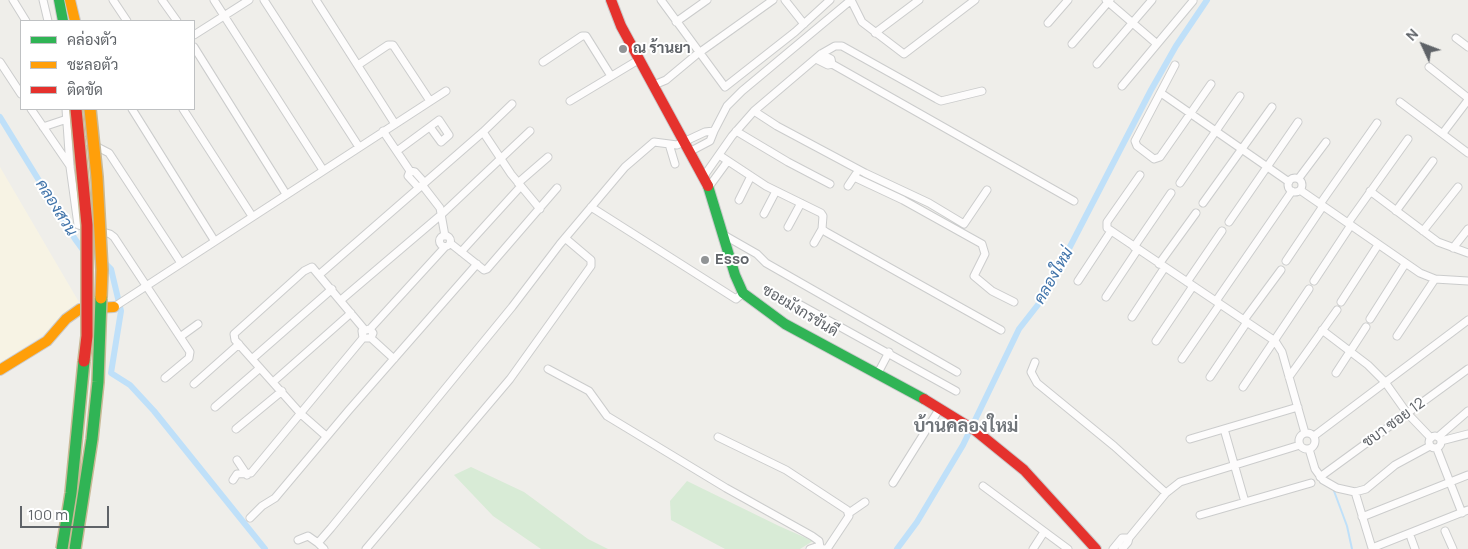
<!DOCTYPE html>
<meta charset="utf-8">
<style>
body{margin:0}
#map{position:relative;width:1468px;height:549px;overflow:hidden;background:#efeeea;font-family:Manrope,Sarabun,sans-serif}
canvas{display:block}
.legend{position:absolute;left:20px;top:20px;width:175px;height:90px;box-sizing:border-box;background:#fff;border:1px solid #bfc1c3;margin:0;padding:6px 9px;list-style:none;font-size:15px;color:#5f6368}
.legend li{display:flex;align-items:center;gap:10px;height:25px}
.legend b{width:25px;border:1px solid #bfc1c3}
.north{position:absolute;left:1398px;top:20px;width:50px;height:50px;-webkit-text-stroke:4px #fff;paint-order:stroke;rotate:313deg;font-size:14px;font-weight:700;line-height:20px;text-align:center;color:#5f6368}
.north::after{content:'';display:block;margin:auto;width:18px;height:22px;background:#5f6368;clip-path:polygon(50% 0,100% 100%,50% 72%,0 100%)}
.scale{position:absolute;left:20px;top:506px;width:89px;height:22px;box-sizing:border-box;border:2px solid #5f6368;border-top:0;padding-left:6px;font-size:15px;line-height:18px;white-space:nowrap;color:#5f6368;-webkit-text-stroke:4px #fff;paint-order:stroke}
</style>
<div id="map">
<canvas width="1468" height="549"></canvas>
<ul class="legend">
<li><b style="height:6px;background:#30b455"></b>คล่องตัว</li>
<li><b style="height:6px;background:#ff9f0a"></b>ชะลอตัว</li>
<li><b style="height:6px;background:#e5322d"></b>ติดขัด</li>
</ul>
<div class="north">N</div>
<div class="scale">100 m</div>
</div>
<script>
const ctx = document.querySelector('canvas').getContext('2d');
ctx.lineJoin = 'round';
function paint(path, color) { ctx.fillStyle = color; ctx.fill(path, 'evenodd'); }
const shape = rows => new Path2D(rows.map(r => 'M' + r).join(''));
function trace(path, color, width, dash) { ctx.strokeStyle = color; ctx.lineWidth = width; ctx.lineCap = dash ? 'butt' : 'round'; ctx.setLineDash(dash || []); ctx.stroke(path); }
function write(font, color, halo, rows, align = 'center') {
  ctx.font = font + ' Manrope,Sarabun,sans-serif'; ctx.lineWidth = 4; ctx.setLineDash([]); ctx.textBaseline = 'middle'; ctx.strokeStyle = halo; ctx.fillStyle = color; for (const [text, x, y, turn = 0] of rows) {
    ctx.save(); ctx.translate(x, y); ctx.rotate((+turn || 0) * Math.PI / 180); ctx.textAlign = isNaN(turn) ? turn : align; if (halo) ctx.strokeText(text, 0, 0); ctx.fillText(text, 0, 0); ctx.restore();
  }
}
paint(shape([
 [0,167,83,309,0,363]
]), '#f7f3e4');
paint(shape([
 [471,467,524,492,588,539,608,549,541,549,493,516,454,475],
 [687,481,779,526,813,541,800,549,725,549,671,520,670,501]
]), '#d8ebd6');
trace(shape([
 [1334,491,1347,526,1352,549]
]), '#bfe0f9', 2);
trace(shape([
 [0,117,75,239,83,250,103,261,111,269,121,311,111,373,130,385,154,411,265,549],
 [897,549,917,522,963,445,1019,329,1044,297,1151,90,1176,46,1207,0]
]), '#bfe0f9', 6);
const street = shape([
 [13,0,26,21],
 [43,0,48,21],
 [113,0,127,21],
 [162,0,177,21],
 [214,0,323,170],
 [264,0,359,147],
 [316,0,395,124],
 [661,0,725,87,795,32,830,0],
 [785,0,804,24],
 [851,0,862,22,904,54,975,0],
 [1106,0,1157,44],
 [676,22,707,0],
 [1048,23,1068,0],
 [875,33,919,0],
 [194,35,249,0],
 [1456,38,1468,47],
 [1072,44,1110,0],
 [194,47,286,194],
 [821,54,831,59,832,64,1074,201],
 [816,59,828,65,832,64],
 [0,62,21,94],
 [543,62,582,36,586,36,611,76],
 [1097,64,1152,0],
 [358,65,388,45,393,45,430,101],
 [1175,65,1135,141,1137,146,1154,159,1160,157,1211,84],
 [1429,67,1468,98],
 [654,85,666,80,696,55,773,0],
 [1122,86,1193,1],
 [1161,93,1289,182],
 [570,101,640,59],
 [1400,102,1468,153],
 [31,109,70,166],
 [66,109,70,167,78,225,110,234,114,237,190,352,189,358,165,378],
 [132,109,214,240],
 [183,109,252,216],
 [754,111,777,126,865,173,929,203,964,224,987,190],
 [43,127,67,119],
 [383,131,410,171,408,176,418,187,423,186,440,208,445,236],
 [714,131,727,106,742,91,851,0],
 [736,131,788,162,830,184],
 [483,132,511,174,540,209],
 [1443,133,1468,100],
 [78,137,109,153,181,263],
 [669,144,675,164],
 [398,153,397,151,439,120,449,135,441,142,430,127],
 [719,155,766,186,821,213,823,216,822,229,826,232,1001,330],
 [410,171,415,172,424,182,423,185],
 [1140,175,1107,222,1107,228,1275,341,1282,352,1305,433],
 [704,176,732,136,754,111,821,54,835,46,842,46,937,99,941,101,982,91],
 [854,177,903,200,982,244,985,254,974,276,992,291,1014,302],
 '1288 185a7 7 0 1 1 14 0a7 7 0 1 1-14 0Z',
 [1299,178,1326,142],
 [518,183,548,157],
 [1180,183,1240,96],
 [848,186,856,174],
 [708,188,727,162],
 [1300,190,1420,273,1435,279,1468,281],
 [1370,191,1438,242,1468,253],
 [739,200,751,176],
 [1203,203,1272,107],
 [1320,204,1377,123],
 [591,207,736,299,743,293],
 [1396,211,1433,161],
 [764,214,776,191],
 [1229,222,1298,122],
 [1348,223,1408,139],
 [788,227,801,203],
 [1423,231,1458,187],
 [722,234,757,254,766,263,957,372],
 '439.5 241a5.5 5.5 0 1 1 11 0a5.5 5.5 0 1 1-11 0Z',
 [450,243,484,270,487,269,557,188],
 [814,243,822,229],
 [1134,247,1171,193],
 [1453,248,1468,229],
 [461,252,521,186],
 [1286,261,1323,206],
 [1159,264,1196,213],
 [320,274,483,132,512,104],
 [1078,281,1111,231],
 [1314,281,1351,225],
 [1187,282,1222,231],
 [1106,297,1138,249],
 [341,300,442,214,530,131],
 [1216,301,1292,191],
 [1341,302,1378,245],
 [797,303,956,391],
 [114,307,446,91],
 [1132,317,1165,267],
 [1370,319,1405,264],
 [1244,320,1281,270],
 [370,329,445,247],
 [1322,330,1368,365,1385,382,1407,413,1431,438],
 [1397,336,1435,279],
 [180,337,198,324],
 [371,338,394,359],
 [1156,341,1193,286],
 [252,359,332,289],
 [1182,359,1220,304],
 [1035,362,1031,372,1037,383,1114,446,1166,493],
 [548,369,589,391,607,416,726,488,812,536,819,541,820,547],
 [878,373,889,352],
 [1336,373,1366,327],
 [1210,377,1247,322],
 [1289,377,1337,310],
 [273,382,351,313],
 [194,384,239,344],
 [1243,387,1309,289],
 [215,407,260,368],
 [236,429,282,391],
 [1224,429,1245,502],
 '1299 441a8 8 0 1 1 16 0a8 8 0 1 1-16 0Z',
 '1429 442a6 6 0 1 1 12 0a6 6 0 1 1-12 0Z',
 [326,436,301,414,235,340,234,334,304,271,312,267,364,329],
 [1314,436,1468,320],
 [718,437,786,470,847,510,849,516,827,549],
 [1438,437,1468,411],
 [1190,439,1298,407],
 [1441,441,1468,434],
 [1309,449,1315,469,1323,480,1337,488,1355,492,1366,489,1395,465,1430,446],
 [1437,449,1462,513],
 [237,460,247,475],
 [1320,477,1468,369],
 [233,480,237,474,251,473,363,338,362,331,370,329,373,333,371,338,363,338],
 [893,483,940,408],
 [983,486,1068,549],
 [1355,492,1372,548,1468,510],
 [849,513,865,502],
 [1200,515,1311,483],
 [1362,517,1468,475],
 [250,518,262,506,275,498,349,410,477,264],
 [1445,531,1453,549],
 [1411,538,1415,549],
 [298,540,308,536,318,543,331,528,512,307,560,244,625,167,654,142,677,145,705,132,714,131,710,141,691,151],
 [318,543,324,549],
 [366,549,510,379,591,266,591,260,565,238],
 [810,549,816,547,824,549],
 [1033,549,1044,532],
 [1113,549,1122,538,1129,538],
 [1122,549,1128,542,1129,538,1166,493,1180,482,1300,445]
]);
const fast = shape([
 [59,0,63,21],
 [708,186,735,275,743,293,785,324,924,399]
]);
const slow = shape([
 [70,0,75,21],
 [0,370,47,341,66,319,80,309,114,307]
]);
const jam = shape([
 [611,0,621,26,708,186],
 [924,399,976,431,1024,470,1096,549]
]);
trace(street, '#cbcccc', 9);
trace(fast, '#cacacb', 12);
trace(slow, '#cacacb', 12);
trace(jam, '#cacacb', 12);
trace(street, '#fdfcfc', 7);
trace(fast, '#30b455', 10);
trace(slow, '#ff9f0a', 10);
trace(jam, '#e5322d', 10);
const fastBridge = shape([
 [62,549,71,493,84,361],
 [75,549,92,439,98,382,101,298]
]);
const slowBridge = shape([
 [90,109,97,177,102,270,101,298]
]);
const jamBridge = shape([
 [76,109,87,225,87,336,84,361]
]);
trace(fastBridge, '#c8b996', 14, []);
trace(slowBridge, '#c8b996', 14, []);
trace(jamBridge, '#c8b996', 14, []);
trace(fastBridge, '#30b455', 11);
trace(slowBridge, '#ff9f0a', 11);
trace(jamBridge, '#e5322d', 11);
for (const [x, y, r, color] of [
 [623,49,5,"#919496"],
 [705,260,5,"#919496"]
]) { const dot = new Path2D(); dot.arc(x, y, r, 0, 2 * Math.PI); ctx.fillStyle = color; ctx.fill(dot); trace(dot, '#fff', 2); }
write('bold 15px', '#5f6368', '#fff', [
 ["ณ ร้านยา",633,49],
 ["Esso",715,260]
], 'left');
write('15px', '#5f6368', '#fff', [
 ["ซอยมังกรขันดี",800,311,31],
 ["ชบา ซอย 12",1394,423,-36]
]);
write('italic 16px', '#4174aa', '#fff', [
 ["คลองสวน",56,208,58],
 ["คลองใหม่",1054,276,-60]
]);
write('bold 18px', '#70757a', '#fff', [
 ["บ้านคลองใหม่",966,427]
]);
</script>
